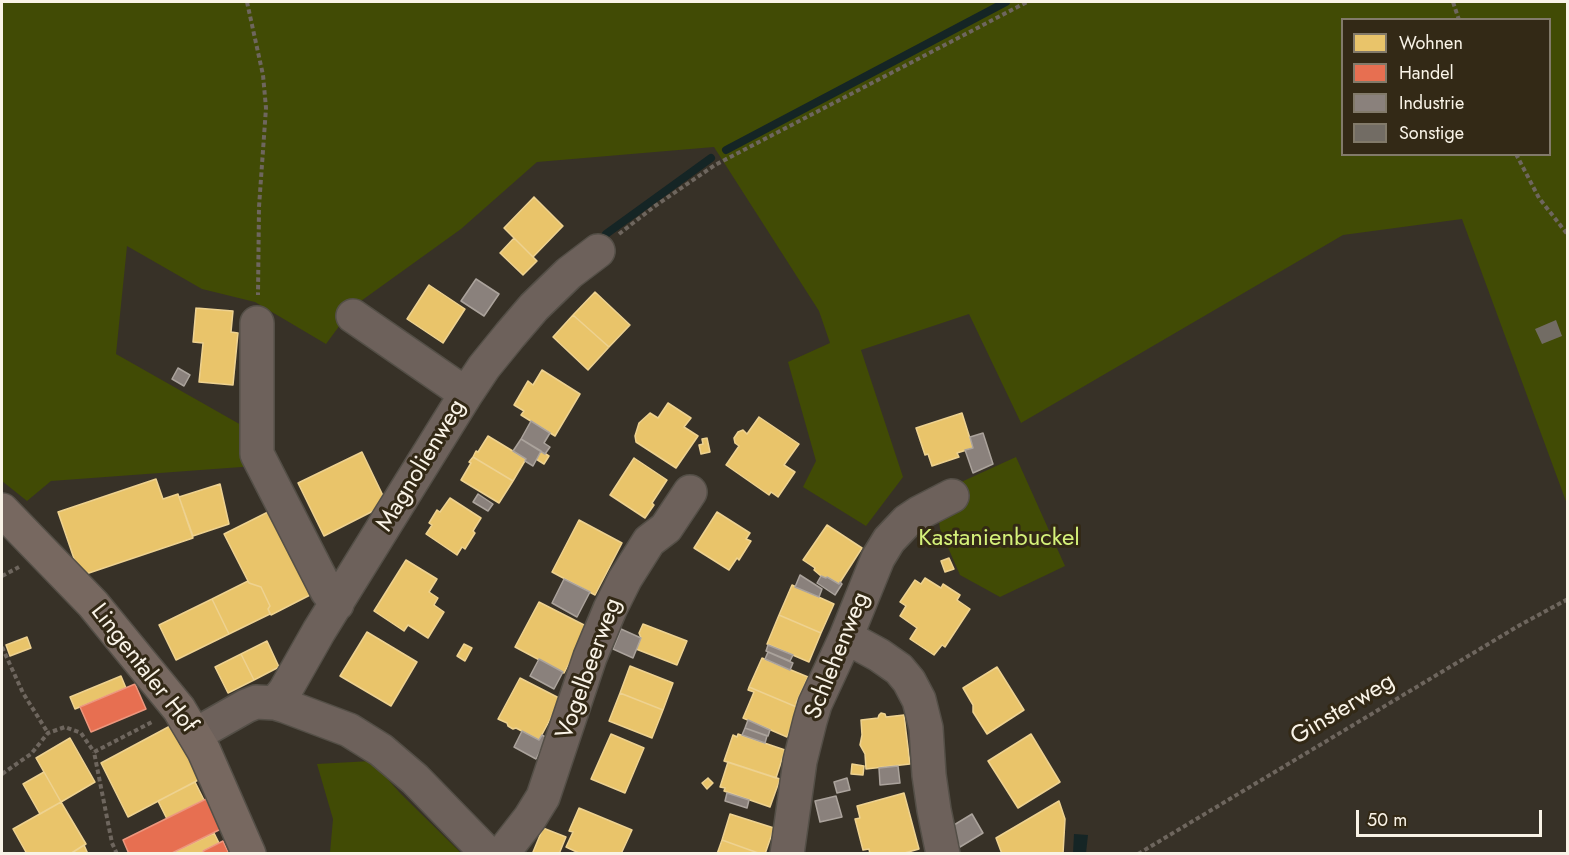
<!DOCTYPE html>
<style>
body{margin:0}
#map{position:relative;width:1569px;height:855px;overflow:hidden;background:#373127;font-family:Jost,sans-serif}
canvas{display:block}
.frame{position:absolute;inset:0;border:3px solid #f9f3e7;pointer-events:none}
.legend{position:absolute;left:1341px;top:18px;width:210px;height:138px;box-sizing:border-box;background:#332916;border:2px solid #827a6a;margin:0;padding:8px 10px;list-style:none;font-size:18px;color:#f9f3e7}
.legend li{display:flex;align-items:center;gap:12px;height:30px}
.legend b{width:30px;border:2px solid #827a6a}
.scale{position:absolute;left:1356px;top:810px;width:186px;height:27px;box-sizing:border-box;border:3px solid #f9f3e7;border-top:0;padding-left:8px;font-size:18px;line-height:21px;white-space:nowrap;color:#f9f3e7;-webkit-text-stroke:4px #332916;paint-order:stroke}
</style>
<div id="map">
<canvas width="1569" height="855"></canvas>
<div class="frame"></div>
<ul class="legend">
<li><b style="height:16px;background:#e9c46a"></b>Wohnen</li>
<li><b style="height:16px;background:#e76f51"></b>Handel</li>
<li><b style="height:16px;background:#8a817c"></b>Industrie</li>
<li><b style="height:16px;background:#726c64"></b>Sonstige</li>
</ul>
<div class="scale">50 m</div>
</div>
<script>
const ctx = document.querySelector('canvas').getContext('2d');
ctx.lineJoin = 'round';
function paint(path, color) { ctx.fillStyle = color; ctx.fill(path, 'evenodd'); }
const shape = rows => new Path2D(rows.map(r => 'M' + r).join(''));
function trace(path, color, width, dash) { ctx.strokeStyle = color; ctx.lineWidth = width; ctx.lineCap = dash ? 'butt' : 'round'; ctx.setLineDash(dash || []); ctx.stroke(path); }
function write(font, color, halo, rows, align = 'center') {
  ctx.font = font + ' Jost,sans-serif'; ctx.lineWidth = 6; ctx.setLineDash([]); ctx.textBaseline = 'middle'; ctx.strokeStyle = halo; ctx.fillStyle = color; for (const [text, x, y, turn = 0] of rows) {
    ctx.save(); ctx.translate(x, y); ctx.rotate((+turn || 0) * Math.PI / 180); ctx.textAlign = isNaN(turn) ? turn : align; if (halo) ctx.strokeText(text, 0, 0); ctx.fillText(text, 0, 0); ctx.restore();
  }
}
paint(shape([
 [2,2,1567,2,1567,504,1462,219,1343,235,1021,423,969,314,861,350,903,477,866,526,803,487,816,461,788,362,830,343,819,311,714,147,537,162,461,229,354,306,326,344,255,302,202,289,127,246,116,354,250,430,255,466,51,481,27,501,2,481],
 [1342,20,1550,20,1550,154,1342,154],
 [1016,457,1065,566,1000,597,960,575,940,529,939,522,948,488],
 [371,761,401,794,461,853,330,853,333,819,317,764]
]), '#414b05');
paint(shape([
 [1074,834,1088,835,1086,853,1073,853]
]), '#152525');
const homes = shape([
 [534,197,563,226,533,257,504,228,534,197],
 [514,238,537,261,523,275,500,253,514,238],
 [429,285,465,309,443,343,407,319,429,285],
 [595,292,630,325,609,347,573,315,595,292],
 [196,308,233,311,231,332,238,333,233,385,199,382,203,343,193,342,196,308],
 [573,315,609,347,588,370,553,337,573,315],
 [542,370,580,394,555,436,521,415,524,411,514,405,528,381,533,385,542,370],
 [668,403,691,418,684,427,698,436,676,468,636,442,635,436,639,423,650,413,658,418,668,403],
 [962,413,973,448,957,453,959,457,932,466,928,454,925,455,916,428,962,413],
 [759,417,799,444,784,465,795,472,778,497,771,492,769,495,726,465,739,446,735,443,734,438,738,432,743,430,747,434,759,417],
 [488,436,526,459,513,481,473,457,476,451,478,452,488,436],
 [707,438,710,452,701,454,699,445,703,444,702,439,707,438],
 [541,451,549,456,544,464,536,459,541,451],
 [362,452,387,504,324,536,298,483,362,452],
 [473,457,513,481,499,503,461,480,471,463,469,462,473,457],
 [634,458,667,480,652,503,654,505,645,518,610,495,634,458],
 [156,479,163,499,178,494,193,538,80,576,58,512,156,479],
 [220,484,229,524,193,536,179,497,220,484],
 [450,498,481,518,473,531,475,533,465,549,462,547,457,555,426,534,432,525,429,523,437,510,440,512,450,498],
 [276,508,316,592,271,615,268,609,270,606,261,587,249,583,224,534,276,508],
 [717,512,750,533,746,539,751,541,739,560,737,558,729,570,694,548,717,512],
 [579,520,622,543,595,595,552,572,579,520],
 [827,525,862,548,839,584,827,577,826,578,821,576,814,570,815,568,803,560,827,525],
 [949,558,954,569,945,572,941,561,949,558],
 [406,560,437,579,429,592,438,598,434,605,444,612,428,638,408,625,404,631,374,611,406,560],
 [925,578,941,588,943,584,960,595,957,600,970,609,945,647,942,645,934,655,910,639,917,628,900,616,906,606,900,602,915,580,921,584,925,578],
 [248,581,249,583,261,587,270,606,268,609,270,614,229,634,212,599,248,581],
 [792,585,834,604,821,633,779,615,792,585],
 [212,599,229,634,176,660,159,625,212,599],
 [539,602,588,627,564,673,515,647,539,602],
 [779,615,821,633,809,662,767,644,779,615],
 [643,624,687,641,677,665,636,649,641,638,639,633,643,624],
 [367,632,417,662,391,706,340,676,367,632],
 [27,637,31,648,10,656,6,645,27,637],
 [267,641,279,667,254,680,241,654,267,641],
 [464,644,472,648,465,661,457,656,464,644],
 [241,654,254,680,228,693,215,667,241,654],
 [762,658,808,677,796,703,800,705,799,708,749,687,762,658],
 [630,666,673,683,663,710,620,693,630,666],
 [997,667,1024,710,987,734,973,712,973,705,963,688,997,667],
 [121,676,126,688,75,709,70,697,121,676],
 [520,678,561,699,539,740,516,728,513,729,508,726,507,723,498,719,520,678],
 [749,687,799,708,787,737,743,718,754,692,748,690,749,687],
 [620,693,663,710,652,738,609,721,620,693],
 [881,713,885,714,886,717,904,715,910,764,866,769,865,754,860,745,862,735,861,720,878,718,879,715,881,713],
 [172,725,202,778,128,817,101,763,172,725],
 [611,734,644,748,625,793,591,779,611,734],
 [738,734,785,750,776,778,724,761,733,735,737,737,738,734],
 [1031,734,1060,782,1018,808,988,761,1031,734],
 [70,738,95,782,61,802,36,758,70,738],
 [728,762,780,779,770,807,724,791,725,788,720,787,728,762],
 [852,764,864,766,863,775,851,774,852,764],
 [44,772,61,802,40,814,23,784,44,772],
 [708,778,713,783,707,789,702,783,708,778],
 [195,782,204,800,167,819,158,801,195,782],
 [904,793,919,849,901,854,870,854,869,849,863,850,855,819,860,818,857,806,904,793],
 [1059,801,1065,819,1063,854,1002,854,996,838,1059,801],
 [61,802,86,844,70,854,27,854,13,829,61,802],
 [579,808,632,830,621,854,581,854,566,847,573,832,569,831,579,808],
 [730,814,774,828,765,854,761,854,722,840,730,814],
 [543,828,566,837,559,854,536,854,533,852,543,828],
 [214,833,219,843,203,851,205,854,170,854,214,833],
 [722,840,761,854,717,854,722,840],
 [84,845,88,854,70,854,84,845]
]);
paint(homes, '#e9c46a');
trace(homes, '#eed290', 1.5);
const shops = shape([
 [135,684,146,709,91,732,80,707,135,684],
 [206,799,221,829,170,854,129,854,123,840,206,799],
 [223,841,229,854,205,854,203,851,223,841]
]);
paint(shops, '#e76f51');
trace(shops, '#ec977e', 1.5);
const industry = shape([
 [476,279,499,294,484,316,461,301,476,279],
 [178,368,190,375,184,386,172,379,178,368],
 [531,421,550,433,544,443,550,447,545,454,521,439,531,421],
 [983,433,993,464,973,473,965,450,973,448,970,437,983,433],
 [521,439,541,451,533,466,525,461,526,459,513,451,521,439],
 [478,494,493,504,488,511,473,502,478,494],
 [800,575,822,589,819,597,795,587,800,575],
 [821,576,826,578,827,577,839,584,840,582,842,584,835,595,817,583,821,576],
 [564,579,590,592,577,617,552,603,564,579],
 [621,629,641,638,633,658,613,649,621,629],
 [768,645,793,655,790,661,766,651,768,645],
 [768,652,793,663,790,670,765,659,768,652],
 [539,659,563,672,554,689,530,676,539,659],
 [748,720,770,730,768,736,745,728,748,720],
 [745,728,767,736,765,743,742,735,745,728],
 [522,731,539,740,542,735,547,738,536,759,514,747,522,731],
 [898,766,900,783,880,785,879,768,898,766],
 [847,778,850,790,837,793,834,782,847,778],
 [727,793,749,800,747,808,725,801,727,793],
 [836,796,842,817,820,822,815,801,836,796],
 [972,814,983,833,960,847,949,828,972,814]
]);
paint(industry, '#8a817c');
trace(industry, '#aba39c', 1.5);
trace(shape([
 [726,150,1006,2],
 [606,234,711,158]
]), '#152525', 8);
paint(shape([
 [1556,320,1562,336,1542,344,1535,329]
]), '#726c64');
const minor = shape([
 [353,316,466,394],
 [257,323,257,454,327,591,337,604],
 [846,637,879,655,899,669,909,681,919,700,926,728,929,775,934,810,943,854],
 [275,703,285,691,319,631,466,394,484,367,510,335,534,307,569,273,598,251],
 [195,735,246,706,256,702,275,703,285,706,349,730,381,750,415,779,488,854],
 [502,854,530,818,543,797,590,657,610,609,625,579,649,541,666,528,690,492],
 [787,854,800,761,810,721,815,704,846,637,878,558,889,540,907,521,919,513,952,496]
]);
const major = shape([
 [2,510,93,604,179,709,204,751,249,854]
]);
trace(minor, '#544f47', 36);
trace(major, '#544f47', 36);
trace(shape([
 [247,2,263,75,266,108,259,207,258,295],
 [1453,2,1459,20],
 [1516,154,1539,198,1568,235],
 [619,234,655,206,715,165,1027,2],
 [2,576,19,567],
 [2,647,23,693,48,733],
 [2,774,31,754,48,733,65,727,81,733,94,752],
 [117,854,112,843,94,752,154,721],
 [1138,854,1520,625,1568,599]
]), '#6e665e', 4, [4.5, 3]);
trace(minor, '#6d615b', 33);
trace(major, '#776860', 33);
write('24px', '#f9f3e7', '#332916', [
 ["Magnolienweg",422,466,-59],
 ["Schlehenweg",838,656,-68],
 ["Lingentaler Hof",143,669,52],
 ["Vogelbeerweg",590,669,-70],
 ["Ginsterweg",1343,710,-31]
]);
write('24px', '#d5f17a', '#332916', [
 ["Kastanienbuckel",999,539]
]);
</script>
